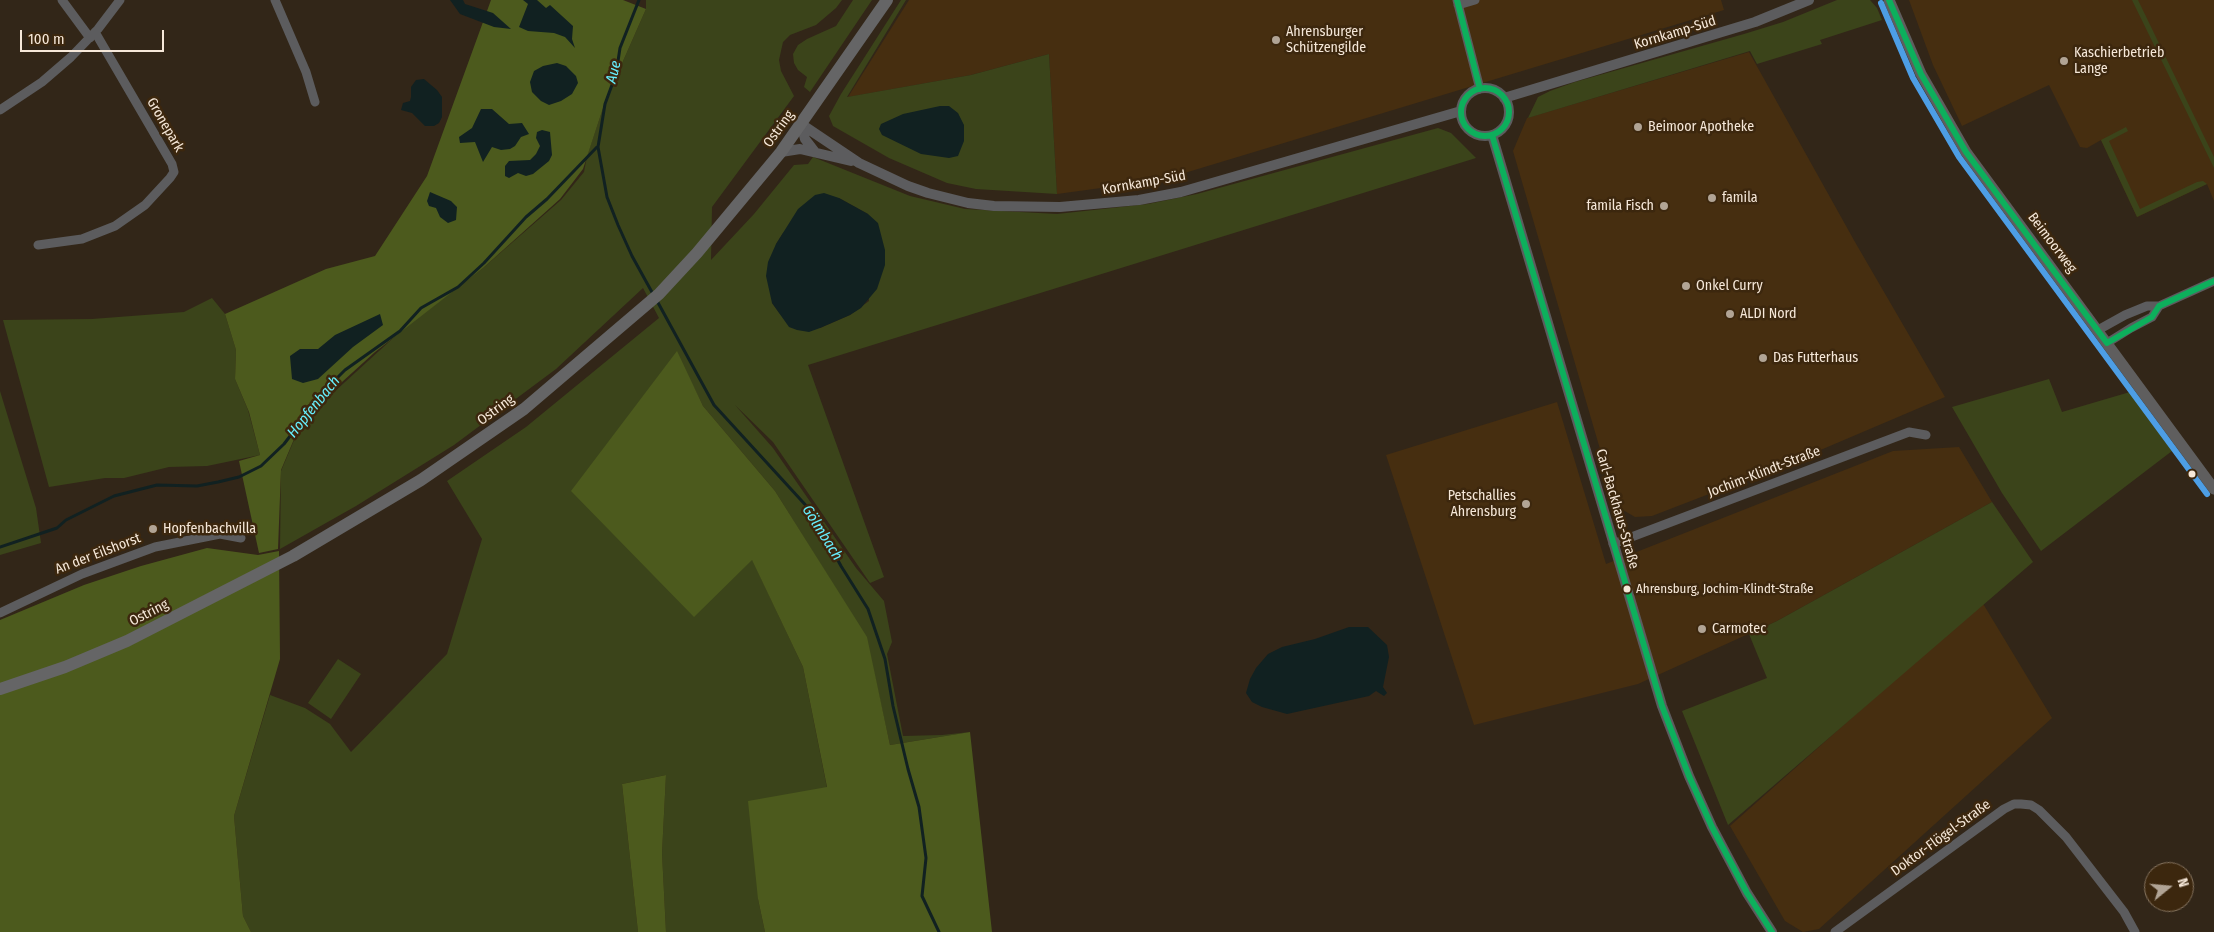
<!DOCTYPE html>
<meta charset="utf-8">
<style>
body{margin:0}
#map{position:relative;width:2214px;height:932px;overflow:hidden;background:#322618;font-family:"Fira Sans Condensed",sans-serif}
canvas{display:block}
.north{position:absolute;left:2144px;top:862px;width:50px;height:50px;box-sizing:border-box;background:#3c270e;border:1px solid #86745f;border-radius:50%;rotate:73deg;font-size:14px;font-weight:700;line-height:20px;text-align:center;color:#f6e8d9}
.north::after{content:'';display:block;margin:auto;width:18px;height:22px;background:#b1a495;clip-path:polygon(50% 0,100% 100%,50% 72%,0 100%)}
.scale{position:absolute;left:20px;top:30px;width:144px;height:22px;box-sizing:border-box;border:2px solid #f6e8d9;border-top:0;padding-left:6px;font-size:15px;line-height:18px;white-space:nowrap;color:#f6e8d9;-webkit-text-stroke:4px #3c270e;paint-order:stroke}
</style>
<div id="map">
<canvas width="2214" height="932"></canvas>
<div class="north">N</div>
<div class="scale">100 m</div>
</div>
<script>
const ctx = document.querySelector('canvas').getContext('2d');
ctx.lineJoin = 'round';
function paint(path, color) { ctx.fillStyle = color; ctx.fill(path, 'evenodd'); }
const shape = rows => new Path2D(rows.map(r => 'M' + r).join(''));
function trace(path, color, width, dash) { ctx.strokeStyle = color; ctx.lineWidth = width; ctx.lineCap = dash ? 'butt' : 'round'; ctx.setLineDash(dash || []); ctx.stroke(path); }
function write(font, color, halo, rows, align = 'center') {
  ctx.font = font + ' "Fira Sans Condensed",sans-serif'; ctx.lineWidth = 5; ctx.setLineDash([]); ctx.textBaseline = 'middle'; ctx.strokeStyle = halo; ctx.fillStyle = color; for (const [text, x, y, turn = 0] of rows) {
    ctx.save(); ctx.translate(x, y); ctx.rotate((+turn || 0) * Math.PI / 180); ctx.textAlign = isNaN(turn) ? turn : align; if (halo) ctx.strokeText(text, 0, 0); ctx.fillText(text, 0, 0); ctx.restore();
  }
}
paint(shape([
 [909,0,1721,0,1724,10,1178,175,1123,185,1057,194,1049,54,971,75,848,97],
 [1909,0,2214,0,2214,201,2207,184,2137,217,2101,140,2087,148,2080,147,2049,85,1962,126,1933,65],
 [1749,52,1855,242,1945,397,1797,460,1652,516,1635,517,1623,510,1614,497,1513,151,1527,118],
 [1557,402,1606,564,1893,451,1959,447,1992,502,1777,621,1638,684,1474,725,1386,455],
 [1982,602,2052,718,1819,929,1803,932,1785,921,1730,826]
]), '#462e10');
paint(shape([
 [646,0,842,0,836,8,816,25,790,35,783,42,779,60,781,71,794,96,712,207,711,260,754,214,794,165,808,164,813,157,910,196,965,209,1057,214,1148,204,1197,194,1438,128,1451,133,1476,158,808,365,884,577,870,583,773,442,735,405,773,448,856,568,884,601,892,642,887,654,903,736,942,735,970,732,890,745,866,637,775,491,703,406,676,352,752,559,803,667,827,788,758,899,765,932,666,932,662,853,666,775,622,784,638,932,251,932,243,916,234,816,270,695,305,708,330,724,351,752,447,654,482,539,447,481,526,427,659,318,643,288,556,369,454,445,356,506,280,549,281,471,300,426,333,393,402,330,483,268,561,200,584,172,587,156,605,102,646,9],
 [839,198,868,214,869,301,850,315,820,328,780,314,772,303,776,244,783,233],
 [853,0,872,0,810,92,804,87,807,77,798,70,794,63,793,54,798,45,807,39,836,26],
 [901,0,906,0,847,97,971,75,1049,54,1057,194,976,189,947,183,889,158,833,126,829,116,841,94],
 [1837,0,1870,0,1877,8,1882,20,1820,40,1822,44,1757,64,1750,51,1528,118,1538,97,1550,91,1575,82,1744,34,1783,22],
 [2132,0,2138,0,2214,157,2214,168],
 [2126,127,2128,131,2109,141,2140,209,2197,182,2203,181,2207,184,2137,217,2101,140],
 [212,298,225,314,236,350,235,379,248,410,260,455,207,466,169,467,124,478,105,478,49,487,3,320,92,319,184,312],
 [2049,379,2062,412,2130,392,2172,451,2041,551,2002,493,1952,407],
 [0,391,36,508,41,543,0,555],
 [1992,502,2033,562,1728,825,1682,711,1767,678,1749,634,1777,621],
 [338,659,361,674,331,719,308,703]
]), '#3b441a');
paint(shape([
 [491,0,623,0,646,9,605,102,583,169,560,199,483,268,375,352,331,392,300,425,281,470,278,549,259,553,239,461,260,455,249,412,235,379,236,350,225,314,326,269,375,256,427,176],
 [677,351,703,406,775,491,867,637,890,745,970,732,992,932,765,932,758,899,748,801,827,787,803,667,752,560,694,617,571,491],
 [207,548,258,555,279,551,280,659,234,816,243,916,251,932,0,932,0,620,84,585,141,566],
 [666,775,662,853,666,932,638,932,622,784]
]), '#4c5a1d');
paint(shape([
 [450,0,463,0,465,4,493,13,511,29,494,27,460,14],
 [523,0,537,0,546,8,550,5,573,26,572,39,575,48,565,37,554,33,528,31,519,27,528,4],
 [557,63,566,66,576,76,578,83,572,94,561,101,549,105,541,101,532,92,530,82,534,71,543,66],
 [424,79,437,90,442,97,442,117,439,123,434,126,425,126,412,113,401,110,403,103,410,101,411,97,411,87,416,80],
 [940,106,949,106,958,113,964,125,964,141,958,156,949,158,921,154,882,135,879,129,881,124,903,114],
 [481,109,492,109,509,124,522,123,529,134,521,137,515,146,510,149,501,150,492,147,483,162,475,142,460,143,459,137,472,128],
 [542,130,550,132,552,155,549,161,533,174,526,176,518,173,509,178,505,176,505,166,509,161,530,160,536,154,540,146,536,138,537,132],
 [430,192,451,201,457,207,456,220,448,223,440,217,436,208,429,206,427,201],
 [824,193,839,198,868,214,878,223,885,250,885,265,877,289,861,308,850,315,820,328,809,332,797,330,789,327,772,303,766,276,768,262,776,244,798,209,815,195],
 [380,314,383,325,353,347,318,379,303,383,292,379,290,356,300,349,318,349,335,335],
 [1349,627,1368,627,1387,645,1389,657,1383,687,1387,693,1384,696,1376,691,1369,696,1287,714,1262,707,1252,702,1246,693,1250,679,1256,668,1268,654,1282,647,1315,639]
]), '#112121');
trace(shape([
 [639,0,620,48,616,74,605,104,598,147,607,197,618,225,632,256,653,294],
 [656,299,714,405,811,511,841,566,868,609,885,659,893,706,908,769,919,807,926,858,922,896,939,932],
 [0,547,57,528,66,520,114,496,157,485,197,486,218,482,239,477,261,466,284,444,326,389,345,370,400,331,421,308,458,287,484,263,526,217,547,199,597,147]
]), '#112121', 3);
trace(shape([
 [62,0,90,38],
 [275,0,306,72,315,102],
 [1457,0,1480,89],
 [1458,5,1475,0],
 [0,110,42,82,71,57,98,29,120,0],
 [38,245,82,239,115,226,145,205,170,178,174,172,172,164,95,32],
 [2098,330,2125,315,2147,306,2159,306,2214,281],
 [2107,343,2131,328,2152,317,2159,306],
 [1613,544,1909,432,1926,435],
 [0,613,82,574,155,547,220,534,241,538],
 [1835,932,2004,809,2014,804,2021,804,2031,805,2039,810,2066,837,2124,912,2135,932]
]), '#5c5c5e', 9);
trace(shape([
 '1461 112a24 24 0 1 1 48 0a24 24 0 1 1-48 0Z',
 [1504,98,1755,22,1809,0],
 [801,124,859,163,908,186,928,193,968,203,994,206,1060,207,1139,200,1181,192,1461,111],
 [801,124,805,139,815,152],
 [1492,135,1662,706,1689,776,1712,827,1747,893,1772,932],
 [781,152,800,149,851,161]
]), '#5c5c5e', 10);
trace(shape([
 [1889,0,1921,74,1966,152,2214,489]
]), '#5f5e5e', 11);
trace(shape([
 [0,689,65,667,127,641,293,556,421,480,524,409,659,294,697,253,781,152,887,0]
]), '#656566', 12);
trace(shape([
 [1457,0,1480,89],
 [1889,0,1921,74,1966,152,2107,343,2152,317,2159,306,2214,281],
 '1461 112a24 24 0 1 1 48 0a24 24 0 1 1-48 0Z',
 [1492,135,1662,706,1689,776,1712,827,1747,893,1772,932]
]), '#0daf5c', 6);
trace(shape([
 [1881,3,1913,78,1959,157,2207,494]
]), '#4d9ee5', 6);
for (const [x, y, r, color] of [
 [1276,40,5,"#b1a495"],
 [2064,61,5,"#b1a495"],
 [1638,127,5,"#b1a495"],
 [1712,198,5,"#b1a495"],
 [1664,206,5,"#b1a495"],
 [1686,286,5,"#b1a495"],
 [1730,314,5,"#b1a495"],
 [1763,358,5,"#b1a495"],
 [2192,474,4.5,"#f6e8d9"],
 [1526,504,5,"#b1a495"],
 [153,529,5,"#b1a495"],
 [1627,589,4.5,"#f6e8d9"],
 [1702,629,5,"#b1a495"]
]) { const dot = new Path2D(); dot.arc(x, y, r, 0, 2 * Math.PI); ctx.fillStyle = color; ctx.fill(dot); trace(dot, '#3c270e', 2); }
write('13px', '#f6e8d9', '#3c270e', [
 ["Ahrensburg, Jochim-Klindt-Straße",1636,589]
], 'left');
write('14px', '#f6e8d9', '#3c270e', [
 ["Ahrensburger",1286,32],
 ["Schützengilde",1286,48],
 ["Kaschierbetrieb",2074,53],
 ["Lange",2074,69],
 ["Beimoor Apotheke",1648,127],
 ["famila",1722,198],
 ["famila Fisch",1654,206,"right"],
 ["Onkel Curry",1696,286],
 ["ALDI Nord",1740,314],
 ["Das Futterhaus",1773,358],
 ["Petschallies",1516,496,"right"],
 ["Ahrensburg",1516,512,"right"],
 ["Hopfenbachvilla",163,529],
 ["Carmotec",1712,629]
], 'left');
write('14px', '#f6e8d9', '#3c270e', [
 ["Kornkamp-Süd",1675,33,-17],
 ["Gronepark",165,125,60],
 ["Ostring",779,129,-54],
 ["Kornkamp-Süd",1144,183,-10],
 ["Beimoorweg",2052,243,53],
 ["Ostring",496,410,-36],
 ["Jochim-Klindt-Straße",1764,472,-21],
 ["Carl-Backhaus-Straße",1617,509,74],
 ["An der Eilshorst",98,554,-21],
 ["Ostring",149,613,-27],
 ["Doktor-Flögel-Straße",1941,838,-36]
]);
write('italic 15px', '#67effe', '#3c270e', [
 ["Aue",614,72,-76],
 ["Hopfenbach",314,407,-51],
 ["Gölmbach",822,533,58]
]);
</script>
